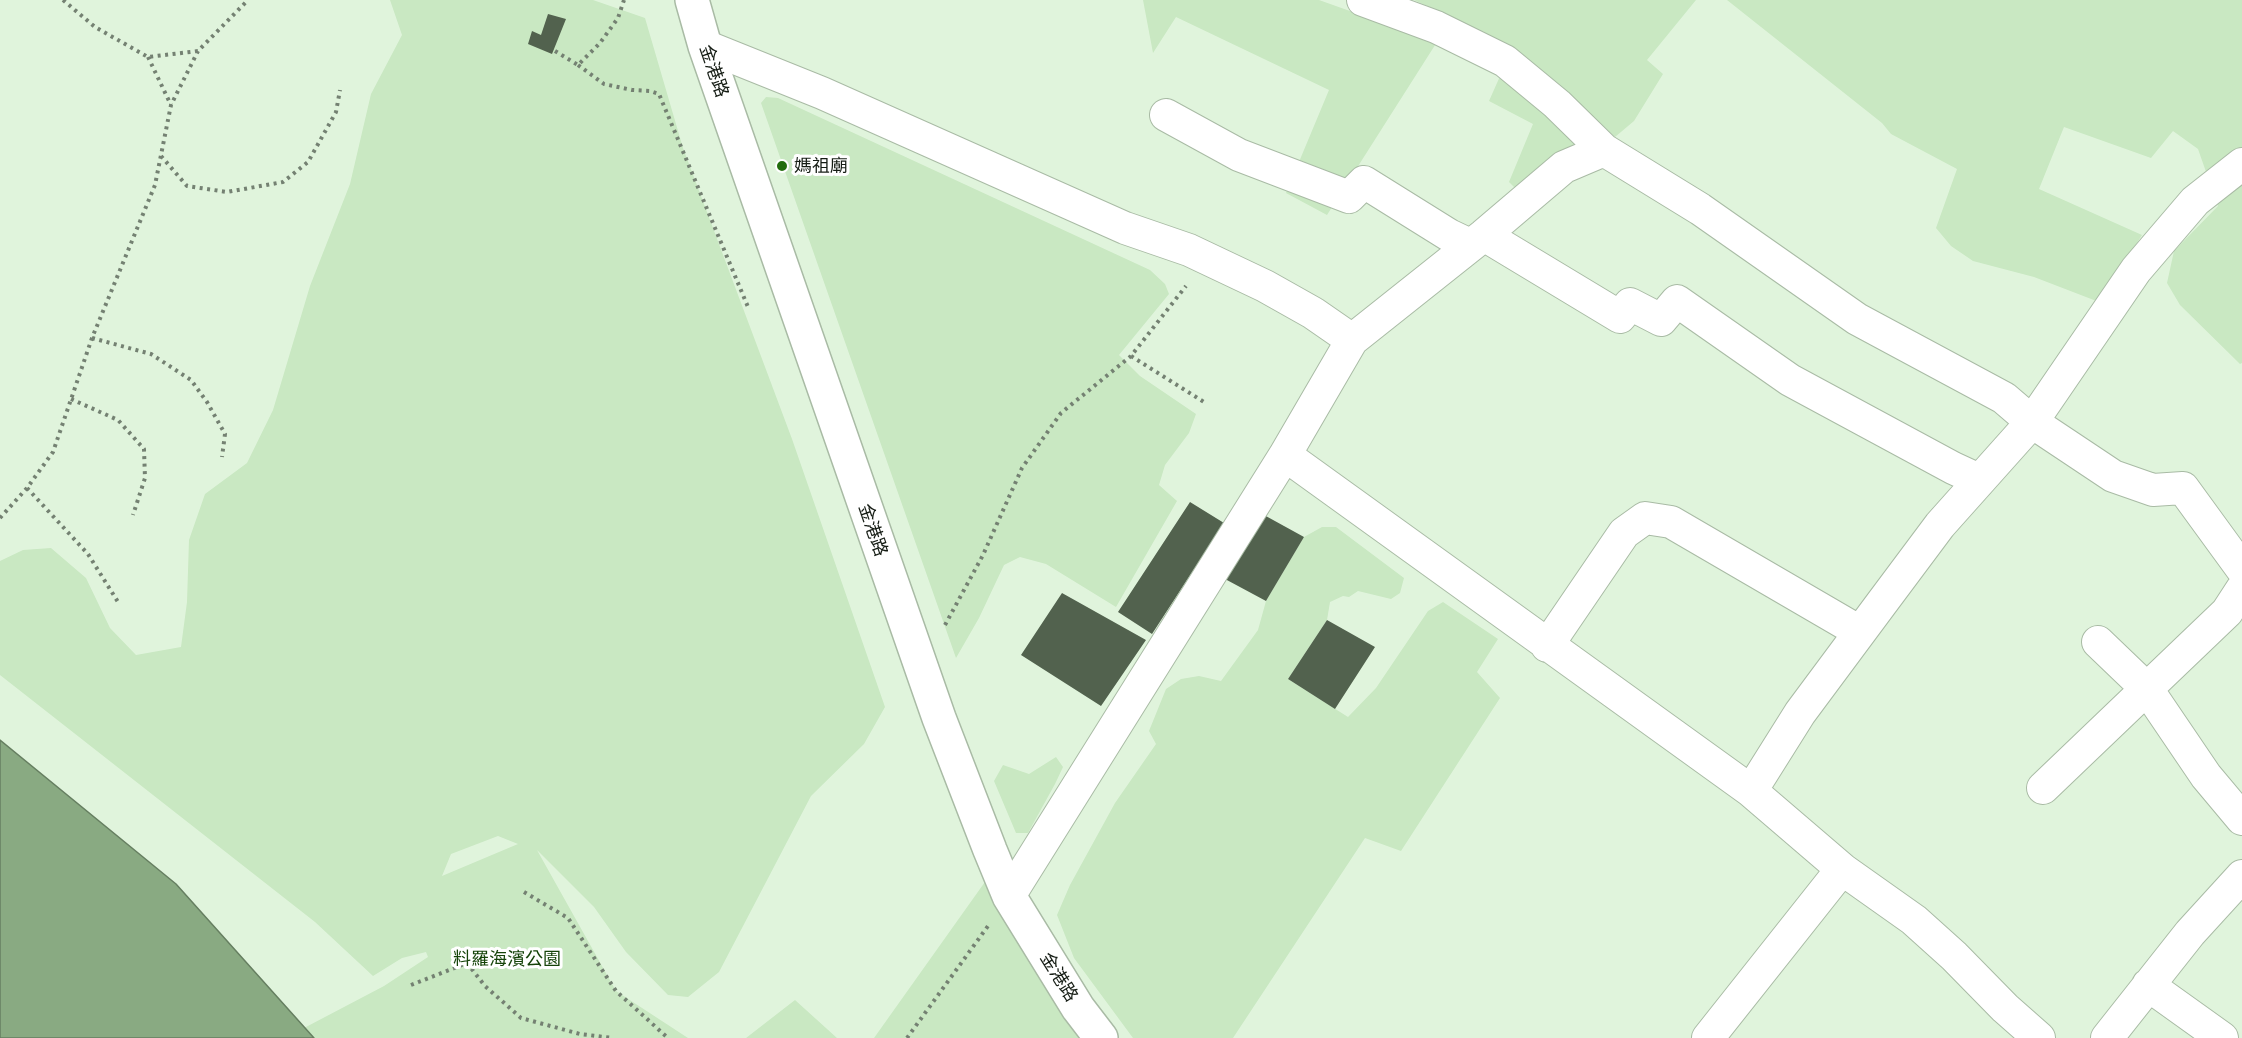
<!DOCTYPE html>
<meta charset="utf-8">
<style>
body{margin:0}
canvas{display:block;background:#e0f4dc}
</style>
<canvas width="2242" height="1038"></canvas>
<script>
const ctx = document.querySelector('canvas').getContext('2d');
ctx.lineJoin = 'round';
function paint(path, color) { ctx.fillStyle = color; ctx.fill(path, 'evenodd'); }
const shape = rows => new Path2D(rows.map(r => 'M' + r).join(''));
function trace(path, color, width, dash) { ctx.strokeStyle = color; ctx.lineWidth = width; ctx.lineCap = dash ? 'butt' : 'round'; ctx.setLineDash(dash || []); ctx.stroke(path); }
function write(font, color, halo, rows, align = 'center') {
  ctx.font = font + ' Lato,"Noto Sans TC",sans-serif'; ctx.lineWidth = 6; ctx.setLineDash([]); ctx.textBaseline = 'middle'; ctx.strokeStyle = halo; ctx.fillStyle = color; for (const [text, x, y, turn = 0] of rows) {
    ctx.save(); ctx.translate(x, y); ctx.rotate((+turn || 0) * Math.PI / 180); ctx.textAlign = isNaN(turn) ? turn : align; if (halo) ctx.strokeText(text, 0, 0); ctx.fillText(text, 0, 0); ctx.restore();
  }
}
paint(shape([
 [390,0,593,0,645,18,683,148,792,439,885,707,864,744,811,796,719,972,688,997,668,995,626,952,594,907,537,850,616,991,688,1038,285,1038,384,986,428,957,426,952,402,958,373,976,315,922,0,675,0,561,23,550,51,548,86,578,110,628,136,655,181,647,187,602,189,540,205,494,247,463,273,410,310,286,350,184,371,94,402,35],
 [498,836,518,844,442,876,451,854],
 [1143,0,1319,0,1437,42,1327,215,1286,193,1329,90,1176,17,1153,53],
 [1414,0,1696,0,1647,60,1663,74,1634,121,1615,137,1558,83,1484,32],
 [1727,0,2242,0,2242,363,2240,364,2180,305,2167,283,2174,251,2218,206,2198,149,2173,131,2151,158,2064,127,2039,189,2142,235,2099,302,2034,277,1973,261,1951,246,1936,228,1957,169,1891,134,1882,123],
 [1501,74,1584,143,1517,190,1509,182,1533,124,1489,101],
 [766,97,778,98,1150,270,1165,284,1169,294,1119,355,1140,376,1196,414,1189,433,1165,465,1159,485,1177,501,1116,607,1046,564,1020,557,1004,565,979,618,956,658,761,103],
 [1322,527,1336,527,1404,578,1400,593,1391,599,1358,591,1349,597,1343,596,1330,602,1327,620,1288,679,1348,717,1376,688,1428,611,1443,602,1498,639,1477,672,1500,698,1401,851,1365,838,1233,1038,1133,1038,1074,958,1057,915,1070,885,1115,803,1156,744,1149,731,1166,689,1181,679,1199,676,1221,681,1258,630,1266,601,1304,537],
 [1056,757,1063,767,1055,784,1028,833,1016,833,994,781,1003,765,1029,774],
 [997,865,1101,1038,874,1038],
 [795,1000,837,1038,746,1038]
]), '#c9e8c2');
const water = shape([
 [0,740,176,884,314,1038,0,1038,0,740]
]);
paint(water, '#89aa82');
trace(water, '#667f61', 1.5);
paint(shape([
 [548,14,566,19,552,54,528,44,532,31,541,35],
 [1190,502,1224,523,1152,634,1118,612],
 [1264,515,1304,537,1266,601,1225,579],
 [1062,593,1146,640,1101,706,1021,655],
 [1327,620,1375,647,1335,709,1288,679]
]), '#52624e');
const minor = shape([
 [1363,0,1436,27,1505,61,1557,104,1604,150],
 [705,46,822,93,1125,228,1189,250,1265,286,1313,313,1352,340,1285,455],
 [1166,115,1239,155,1349,197,1364,182,1449,235,1470,245],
 [1484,235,1620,317,1630,304,1661,320,1677,301,1790,380,1953,468,1979,480],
 [1352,340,1484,235,1564,167,1604,150,1700,209,1857,319,2004,398,2032,422,2113,476,2153,490,2183,488,2242,569],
 [2098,642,2147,689,2206,776,2242,819],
 [1547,646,1624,533,1645,518,1671,522,1860,632],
 [2043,788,2227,612,2242,589],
 [1751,791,1800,713,1881,604,1940,525,2032,422,2136,270,2195,201,2242,164],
 [1842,869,1914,920,1954,956,2005,1008,2039,1038],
 [1009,896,1285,455,1751,791,1842,869,1708,1038],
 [2148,985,2222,1038],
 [2107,1038,2190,933,2242,876]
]);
const secondary = shape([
 [692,0,705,46,939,718,990,850,1009,896,1078,1008,1101,1038]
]);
trace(minor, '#a9bba5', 34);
trace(secondary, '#a9bba5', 36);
trace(shape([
 [63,0,95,27,148,57,198,51,248,0],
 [555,51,578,65,600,43,618,18,624,0],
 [148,57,171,105],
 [578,65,604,84,632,90,650,91,659,94,748,307],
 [161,156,187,186,227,192,283,182,308,162,336,112,340,90],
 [92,338,151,354,191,380,207,402,225,434,222,457],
 [1131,356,1204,402],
 [71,399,118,420,144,449,145,478,133,515],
 [27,488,88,554,118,602],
 [0,518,27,488,53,452,92,338,155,185,171,105,198,51],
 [945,625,983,555,1022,468,1061,413,1131,356,1186,286],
 [524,892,568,918,616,991,668,1038],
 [411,985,467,963,485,986,521,1018,580,1034,613,1038],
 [907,1038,988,926]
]), '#748172', 4, [3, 4.5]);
trace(minor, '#fff', 32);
trace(secondary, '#fff', 33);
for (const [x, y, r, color] of [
 [782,166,6,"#236d0e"]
]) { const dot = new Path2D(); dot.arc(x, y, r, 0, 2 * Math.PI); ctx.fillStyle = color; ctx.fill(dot); trace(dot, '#fff', 2); }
write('18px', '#151c14', '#fff', [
 ["金港路",714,71,71],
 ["金港路",873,530,71],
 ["金港路",1059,977,58]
]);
write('18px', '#151c14', '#fff', [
 ["媽祖廟",794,166]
], 'left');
write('18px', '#154309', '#fff', [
 ["料羅海濱公園",507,959]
]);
</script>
